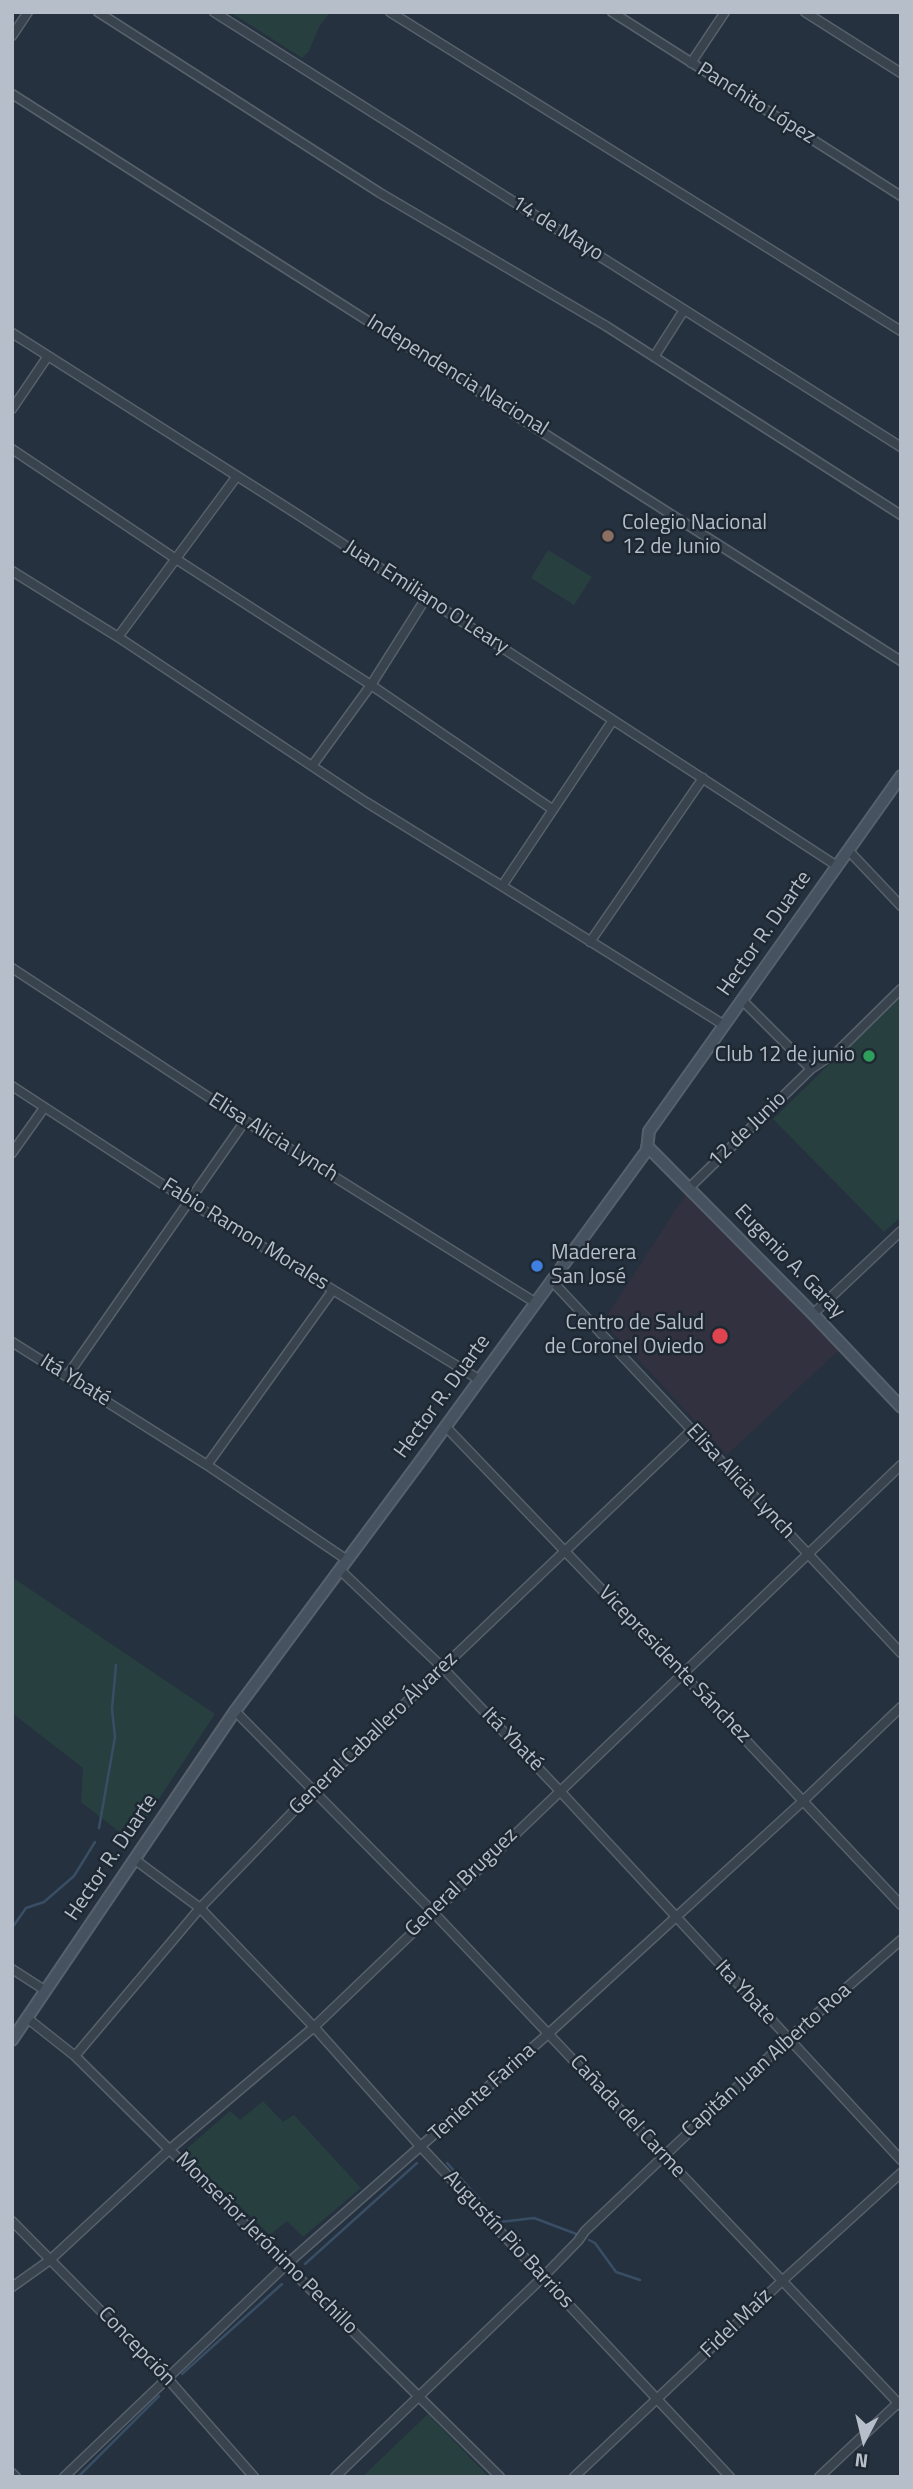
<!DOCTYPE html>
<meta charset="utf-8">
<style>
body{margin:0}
#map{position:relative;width:913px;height:2489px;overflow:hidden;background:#25313e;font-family:"Titillium Web",sans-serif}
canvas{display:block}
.frame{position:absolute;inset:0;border:14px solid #b5bec9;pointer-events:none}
.north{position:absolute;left:829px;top:2405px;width:70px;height:70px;-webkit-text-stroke:5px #1e2833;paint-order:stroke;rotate:187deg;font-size:19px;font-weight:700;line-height:28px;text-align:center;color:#b5bec9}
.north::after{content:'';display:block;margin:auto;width:24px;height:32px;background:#b5bec9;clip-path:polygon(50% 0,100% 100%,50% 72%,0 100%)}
</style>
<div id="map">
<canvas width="913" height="2489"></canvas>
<div class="frame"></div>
<div class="north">N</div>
</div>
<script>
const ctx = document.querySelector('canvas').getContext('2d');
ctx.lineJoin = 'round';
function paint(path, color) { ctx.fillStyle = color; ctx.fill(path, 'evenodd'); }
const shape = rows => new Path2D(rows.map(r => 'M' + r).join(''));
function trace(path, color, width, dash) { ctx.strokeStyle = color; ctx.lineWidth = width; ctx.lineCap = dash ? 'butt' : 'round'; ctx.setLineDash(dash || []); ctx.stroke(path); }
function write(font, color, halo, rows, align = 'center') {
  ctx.font = font + ' "Titillium Web",sans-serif'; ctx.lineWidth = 5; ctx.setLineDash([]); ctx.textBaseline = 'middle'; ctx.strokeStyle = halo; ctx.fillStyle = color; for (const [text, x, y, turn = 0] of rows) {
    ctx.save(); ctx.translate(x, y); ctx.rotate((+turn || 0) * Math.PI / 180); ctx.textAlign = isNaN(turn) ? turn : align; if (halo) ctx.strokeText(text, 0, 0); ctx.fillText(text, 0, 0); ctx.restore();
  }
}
paint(shape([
 [685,1195,839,1350,727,1455,603,1322]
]), '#32313f');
paint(shape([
 [230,12,330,12,319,27,309,51,302,58],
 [548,550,592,577,574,605,531,578],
 [901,994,901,1217,884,1232,773,1119],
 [12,1577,215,1714,131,1841,81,1802,83,1768,12,1713],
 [263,2101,283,2122,294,2115,361,2188,303,2237,287,2221,270,2235,183,2152,230,2111,240,2120],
 [428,2414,489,2477,362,2477]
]), '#283f40');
trace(shape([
 [99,1828,115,1737,112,1709,116,1665],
 [12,1928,26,1908,44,1902,74,1876,95,1842],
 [447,2163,500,2222,534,2218,579,2235],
 [589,2240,595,2243,616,2272,640,2280],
 [305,2264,417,2163],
 [182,2374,282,2284],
 [78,2477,159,2396]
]), '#394e65', 2.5);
const street = shape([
 [98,12,380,193,606,326,901,515],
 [214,12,901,447],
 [390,12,901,331],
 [612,12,901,196],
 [805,12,901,73],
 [12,36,28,12],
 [691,63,725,12],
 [12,94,901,661],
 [12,333,300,516,837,866],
 [654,357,684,310],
 [12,409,48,356],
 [12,449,176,559,371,685,552,809],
 [12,571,118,637,366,802,502,886],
 [118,637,237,476],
 [613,720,502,886,724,1025],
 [312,766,371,685,426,598],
 [848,850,901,906],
 [590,942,703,778],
 [12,968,245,1121,536,1303],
 [742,1000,811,1069],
 [12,1086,188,1201,480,1380],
 [12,1153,44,1108],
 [689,1188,811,1069,838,1051,901,989],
 [551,1280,901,1653],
 [813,1314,901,1231],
 [12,1342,207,1465,347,1560],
 [67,1376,245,1121],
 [446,1427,740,1734,901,1905],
 [207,1465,333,1290],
 [340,1570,442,1667,559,1790,901,2160],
 [235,1711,432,1911,901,2406],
 [134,1859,200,1908,314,2027,421,2147,730,2477],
 [12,1969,46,1991],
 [27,2018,75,2056,500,2477],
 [75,2056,200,1908,313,1791,691,1431],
 [12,2221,168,2379,254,2477],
 [12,2287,50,2260,170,2149,314,2027,901,1465],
 [12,2473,16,2477],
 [64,2477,287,2264,548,2034,803,1801,901,1707],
 [335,2477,543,2277,578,2241,585,2231,664,2156,788,2039,901,1940],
 [574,2477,782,2281,901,2173],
 [819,2477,898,2403]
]);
const secondary = shape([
 [647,1146,813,1314,901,1407],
 [12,2040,235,1711,419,1463,647,1150,649,1131,901,776]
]);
trace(street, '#57616c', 11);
trace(secondary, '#57616c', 14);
trace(street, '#39434e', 8);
trace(secondary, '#475261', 10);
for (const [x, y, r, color] of [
 [608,536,7,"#8d6e63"],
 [869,1056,7,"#2e9e5b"],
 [537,1266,7,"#3f7fe0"],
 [720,1336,9,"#e0444e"]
]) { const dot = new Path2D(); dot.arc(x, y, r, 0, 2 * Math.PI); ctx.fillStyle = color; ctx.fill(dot); trace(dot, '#1e2833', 2.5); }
write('21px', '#b5bec9', '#1e2833', [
 ["Panchito López",756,104,32],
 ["14 de Mayo",557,229,32],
 ["Independencia Nacional",457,376,32],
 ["Juan Emiliano O'Leary",426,598,33],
 ["Hector R. Duarte",765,934,-55],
 ["12 de Junio",748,1130,-44],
 ["Elisa Alicia Lynch",273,1138,32],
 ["Fabio Ramon Morales",245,1235,32],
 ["Eugenio A. Garay",789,1262,46],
 ["Itá Ybaté",75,1381,32],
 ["Hector R. Duarte",443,1397,-54],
 ["Elisa Alicia Lynch",740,1482,47],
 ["Vicepresidente Sánchez",674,1665,46],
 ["General Caballero Álvarez",374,1734,-44],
 ["Itá Ybaté",512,1740,46],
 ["Hector R. Duarte",112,1858,-56],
 ["General Bruguez",462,1883,-44],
 ["Ita Ybate",745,1993,47],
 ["Capitán Juan Alberto Roa",767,2061,-42],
 ["Teniente Farina",483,2093,-42],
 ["Cañada del Carme",627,2117,47],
 ["Augustín Pio Barrios",508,2240,47],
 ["Monseñor Jerónimo Pechillo",266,2244,45],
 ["Fidel Maíz",737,2324,-44],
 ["Concepción",136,2347,46]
]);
write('21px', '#b5bec9', '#1e2833', [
 ["Colegio Nacional",622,524],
 ["12 de Junio",622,548],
 ["Club 12 de junio",855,1056,"right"],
 ["Maderera",551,1254],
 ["San José",551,1278],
 ["Centro de Salud",704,1324,"right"],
 ["de Coronel Oviedo",704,1348,"right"]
], 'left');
</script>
